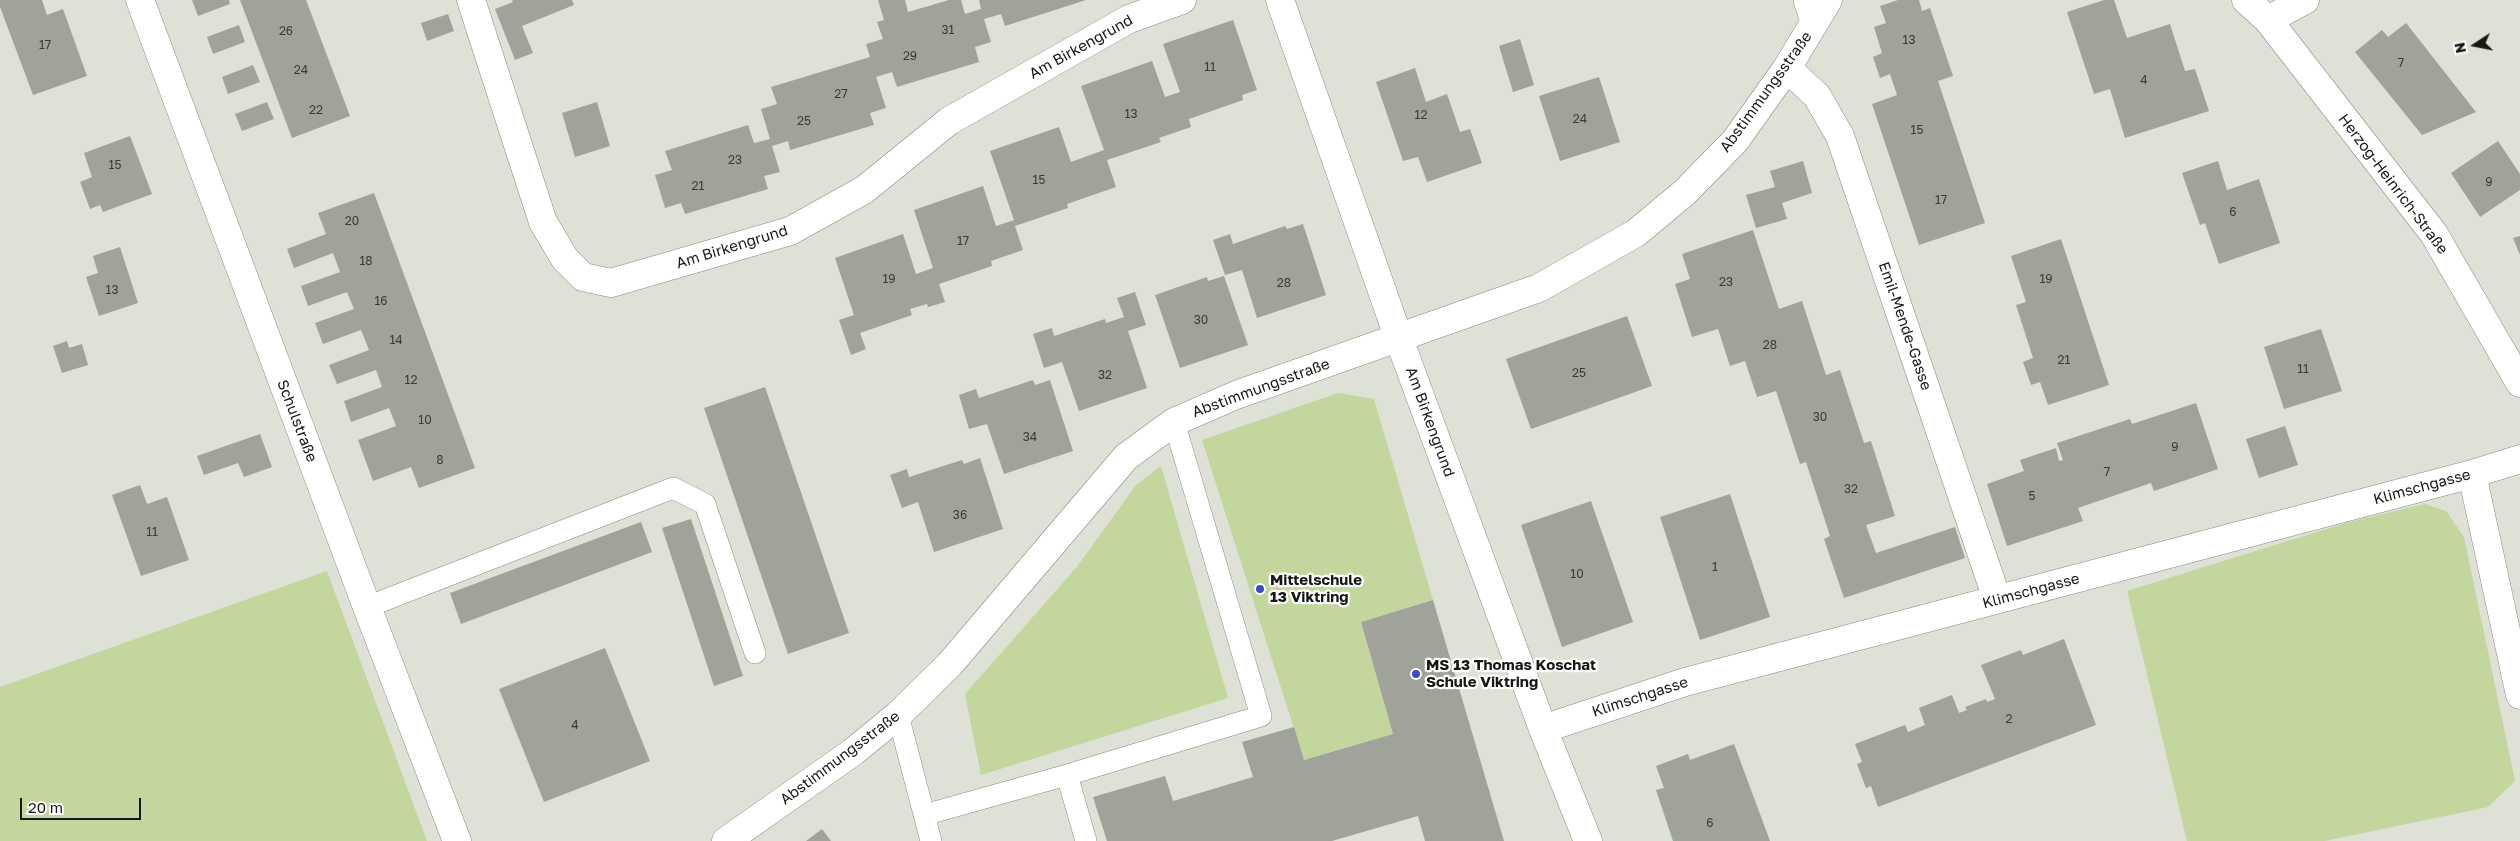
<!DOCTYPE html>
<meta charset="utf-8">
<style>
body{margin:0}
#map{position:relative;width:2520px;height:841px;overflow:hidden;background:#dde1d6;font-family:"Golos Text",sans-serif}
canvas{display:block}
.north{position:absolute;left:2450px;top:20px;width:50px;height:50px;-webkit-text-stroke:4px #fff;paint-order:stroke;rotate:259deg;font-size:14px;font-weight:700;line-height:20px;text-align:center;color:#171814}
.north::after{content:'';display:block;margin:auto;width:18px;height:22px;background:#171814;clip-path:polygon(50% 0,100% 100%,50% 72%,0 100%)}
.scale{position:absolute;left:20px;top:798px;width:121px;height:22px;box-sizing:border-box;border:2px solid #171814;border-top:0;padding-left:6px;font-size:15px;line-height:18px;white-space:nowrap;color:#171814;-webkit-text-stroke:4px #fff;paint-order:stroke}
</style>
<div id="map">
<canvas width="2520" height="841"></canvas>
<div class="north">N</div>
<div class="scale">20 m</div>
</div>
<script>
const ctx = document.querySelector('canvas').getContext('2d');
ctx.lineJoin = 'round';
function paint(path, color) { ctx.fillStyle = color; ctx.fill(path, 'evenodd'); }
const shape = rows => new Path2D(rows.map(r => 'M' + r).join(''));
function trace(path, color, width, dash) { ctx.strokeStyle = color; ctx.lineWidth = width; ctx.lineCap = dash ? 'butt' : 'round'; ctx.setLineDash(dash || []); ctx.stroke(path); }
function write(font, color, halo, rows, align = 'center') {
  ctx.font = font + ' "Golos Text",sans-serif'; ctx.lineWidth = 4.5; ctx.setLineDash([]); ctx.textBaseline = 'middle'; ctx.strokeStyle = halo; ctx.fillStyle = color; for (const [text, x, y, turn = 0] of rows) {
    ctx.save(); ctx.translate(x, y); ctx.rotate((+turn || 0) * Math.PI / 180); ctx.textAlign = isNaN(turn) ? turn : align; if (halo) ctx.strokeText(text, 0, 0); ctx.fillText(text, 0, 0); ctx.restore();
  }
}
paint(shape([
 [1338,393,1374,399,1433,600,1361,622,1393,734,1304,760,1202,440],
 [1161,466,1228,698,981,775,965,694,1076,568,1136,485],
 [2425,504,2446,511,2464,537,2515,781,2488,807,2325,841,2187,841,2127,591,2349,522],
 [327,571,427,841,0,841,0,687]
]), '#c3d69e');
paint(shape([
 [0,0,42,0,47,15,63,9,87,76,33,95,0,7],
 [192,0,229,0,230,4,198,16],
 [240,0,306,0,350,116,292,138],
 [512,0,572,0,574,5,522,26,533,53,515,60,495,9,513,2],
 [878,0,905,0,908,12,949,0,961,0,965,14,981,9,979,0,1086,0,1005,26,1001,14,984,19,991,42,975,47,979,62,897,87,892,72,876,77,886,108,870,113,874,125,790,150,788,141,772,146,780,172,764,176,768,189,685,214,681,203,665,208,655,175,672,170,665,151,748,125,754,143,770,139,761,109,777,104,771,87,870,57,866,44,883,39,877,22,884,20],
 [1898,0,1919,0,1922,11,1930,8,1953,76,1938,81,1985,223,1919,245,1872,104,1897,95,1890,74,1880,78,1873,57,1882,53,1874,27,1886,23,1880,6],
 [2104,0,2114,0,2127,38,2170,24,2185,71,2195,69,2209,111,2125,138,2110,89,2094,94,2067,12],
 [448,14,454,31,427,41,421,23],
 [1233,20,1257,90,1242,95,1243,100,1189,119,1191,127,1159,138,1161,142,1107,160,1116,187,1067,204,1068,208,1015,226,1023,250,991,261,992,266,939,284,945,302,928,307,927,304,910,309,912,315,860,333,866,349,851,355,839,320,854,315,835,258,903,234,916,274,933,268,914,210,983,186,996,226,1014,220,990,151,1059,127,1071,162,1104,150,1081,86,1152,61,1165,97,1180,92,1163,44],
 [2406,23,2476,112,2422,135,2355,52,2382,30,2388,37],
 [239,25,245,42,213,54,207,37],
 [1520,39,1534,85,1513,92,1499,46],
 [253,65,260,82,228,94,222,77],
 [1415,68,1426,102,1447,94,1460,132,1470,129,1482,163,1427,182,1418,157,1403,161,1376,82],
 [1599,77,1620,142,1560,161,1539,96],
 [267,102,274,119,242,131,235,114],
 [597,102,610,146,575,157,562,113],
 [130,136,152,194,103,212,100,205,90,209,80,182,92,177,84,153],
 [2498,141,2520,174,2520,190,2480,217,2451,173],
 [1803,161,1812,193,1782,203,1787,219,1756,228,1746,195,1775,187,1770,171],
 [2218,161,2227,190,2259,179,2280,243,2219,264,2205,223,2200,225,2182,173],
 [374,193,475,468,419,488,411,467,373,481,358,440,396,426,389,408,351,422,344,401,382,387,376,370,337,384,329,365,369,350,361,330,323,344,315,323,354,309,347,292,308,306,301,286,340,272,333,253,294,268,287,249,326,234,318,213],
 [1303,224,1326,295,1257,318,1242,270,1225,275,1213,240,1230,234,1233,244,1285,226,1287,229],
 [1753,230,1779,309,1802,301,1826,375,1840,370,1864,443,1871,441,1895,516,1866,525,1876,553,1955,527,1965,558,1844,598,1824,539,1830,536,1806,462,1800,464,1776,391,1757,397,1745,361,1730,366,1718,329,1692,337,1675,284,1690,279,1682,254],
 [2520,236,2520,255,2513,238],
 [2061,239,2109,385,2048,405,2040,382,2031,385,2023,362,2033,358,2016,305,2026,302,2011,256],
 [120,247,138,303,99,316,86,277,98,273,93,256],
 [1224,276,1248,345,1180,368,1155,295,1207,277,1208,281],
 [1135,292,1146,325,1128,331,1147,388,1079,411,1062,362,1044,368,1033,334,1052,328,1054,336,1105,319,1106,323,1124,317,1117,298],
 [1627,316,1652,386,1531,429,1506,359],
 [2321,329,2342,391,2284,409,2264,347],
 [67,341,69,348,82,344,88,365,62,373,53,346],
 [1033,380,1035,385,1050,380,1073,451,1004,474,987,424,969,429,959,395,976,389,979,398],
 [765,387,849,633,788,654,704,408],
 [2196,403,2218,469,2154,491,2151,483,2078,508,2083,521,2007,546,1987,484,2024,471,2020,460,2056,448,2059,461,2063,460,2057,443,2130,419,2132,424],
 [2285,426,2298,465,2259,478,2246,439],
 [260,434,272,467,244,477,238,463,204,475,197,456],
 [980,458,1003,529,934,552,918,502,902,508,890,475,907,469,909,477,962,460,964,464],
 [140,485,147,504,167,497,189,560,141,576,112,495],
 [1730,494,1770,617,1700,640,1660,517],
 [1591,501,1633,622,1562,647,1521,525],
 [691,519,743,676,714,686,662,528],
 [641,522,652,552,461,624,450,593],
 [1433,600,1504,841,1425,841,1418,816,1332,841,1107,841,1093,797,1165,776,1173,801,1253,777,1242,742,1294,727,1304,760,1393,734,1361,622],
 [2064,639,2096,725,1878,807,1871,786,1866,788,1857,764,1862,762,1855,744,1905,725,1908,732,1925,725,1919,708,1952,695,1959,713,1967,710,1965,707,1986,699,1987,702,1995,699,1981,665,2021,650,2023,655],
 [605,648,650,761,544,802,499,689],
 [1734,744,1770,841,1673,841,1656,790,1664,788,1656,766,1688,754,1690,760],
 [822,829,831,841,806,841]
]), '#a0a399');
const lane = shape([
 [1804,0,1813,28],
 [367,607,673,488,705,504,755,653],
 [898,715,931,841],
 [924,815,1067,775],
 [1086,841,1067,775,1261,716,1174,422]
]);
const street = shape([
 [140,0,367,607,457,841],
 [471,0,543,222,565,259,583,277,611,283,790,231,864,190,949,121,1129,19,1182,0],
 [1280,0,1399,339,1543,729,1588,841],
 [2246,0,2268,20,2434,234,2520,383],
 [2268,20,2305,0],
 [1787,68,1817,96,1840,136,1997,599],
 [2472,474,2520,695],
 [1543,729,1685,682,2472,474,2520,459],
 [726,841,853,752,898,715,950,664,1126,457,1174,422,1236,395,1539,288,1636,233,1684,193,1735,141,1787,68,1828,0]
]);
trace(lane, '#878a80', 22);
trace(street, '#878a80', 29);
trace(lane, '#fff', 21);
trace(street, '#fff', 28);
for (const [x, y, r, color] of [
 [1260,589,5,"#3f4abe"],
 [1416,674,5,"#3f4abe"]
]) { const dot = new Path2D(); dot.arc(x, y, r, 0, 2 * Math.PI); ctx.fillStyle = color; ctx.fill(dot); trace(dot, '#fff', 2); }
write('12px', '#393b35', null, [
 ["31",948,30],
 ["26",286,31],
 ["13",1909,40],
 ["17",45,45],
 ["29",910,56],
 ["7",2401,63],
 ["11",1210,67],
 ["24",301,70],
 ["4",2144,80],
 ["27",841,94],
 ["22",316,110],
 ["13",1131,114],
 ["12",1421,115],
 ["24",1580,119],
 ["25",804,121],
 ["15",1917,130],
 ["23",735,160],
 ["15",115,165],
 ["15",1039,180],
 ["9",2489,182],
 ["21",698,186],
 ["17",1941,200],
 ["6",2233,212],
 ["20",352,221],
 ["17",963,241],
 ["18",366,261],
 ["19",889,279],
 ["19",2046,279],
 ["23",1726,282],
 ["28",1284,283],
 ["13",112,290],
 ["16",381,301],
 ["30",1201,320],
 ["14",396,340],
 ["28",1770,345],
 ["21",2064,360],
 ["11",2303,369],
 ["25",1579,373],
 ["32",1105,375],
 ["12",411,380],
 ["30",1820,417],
 ["10",425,420],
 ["34",1030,437],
 ["9",2175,447],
 ["8",440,460],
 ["7",2107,472],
 ["32",1851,489],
 ["5",2032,496],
 ["36",960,515],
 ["11",152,532],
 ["1",1715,567],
 ["10",1577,574],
 ["2",2009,719],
 ["4",575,725],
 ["6",1710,823]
]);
write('15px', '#171814', '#fff', [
 ["Am Birkengrund",1081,47,-29],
 ["Abstimmungsstraße",1766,92,-54],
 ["Herzog-Heinrich-Straße",2393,184,53],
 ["Am Birkengrund",732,247,-17],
 ["Emil-Mende-Gasse",1905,326,71],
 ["Abstimmungsstraße",1261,388,-20],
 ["Schulstraße",297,421,69],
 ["Am Birkengrund",1430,422,70],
 ["Klimschgasse",2422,487,-15],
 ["Klimschgasse",2031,591,-15],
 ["Klimschgasse",1640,697,-18],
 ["Abstimmungsstraße",840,758,-37]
]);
write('bold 15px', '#171814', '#fff', [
 ["Mittelschule",1270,580],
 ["13 Viktring",1270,597],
 ["MS 13 Thomas Koschat",1426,665],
 ["Schule Viktring",1426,682]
], 'left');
</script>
